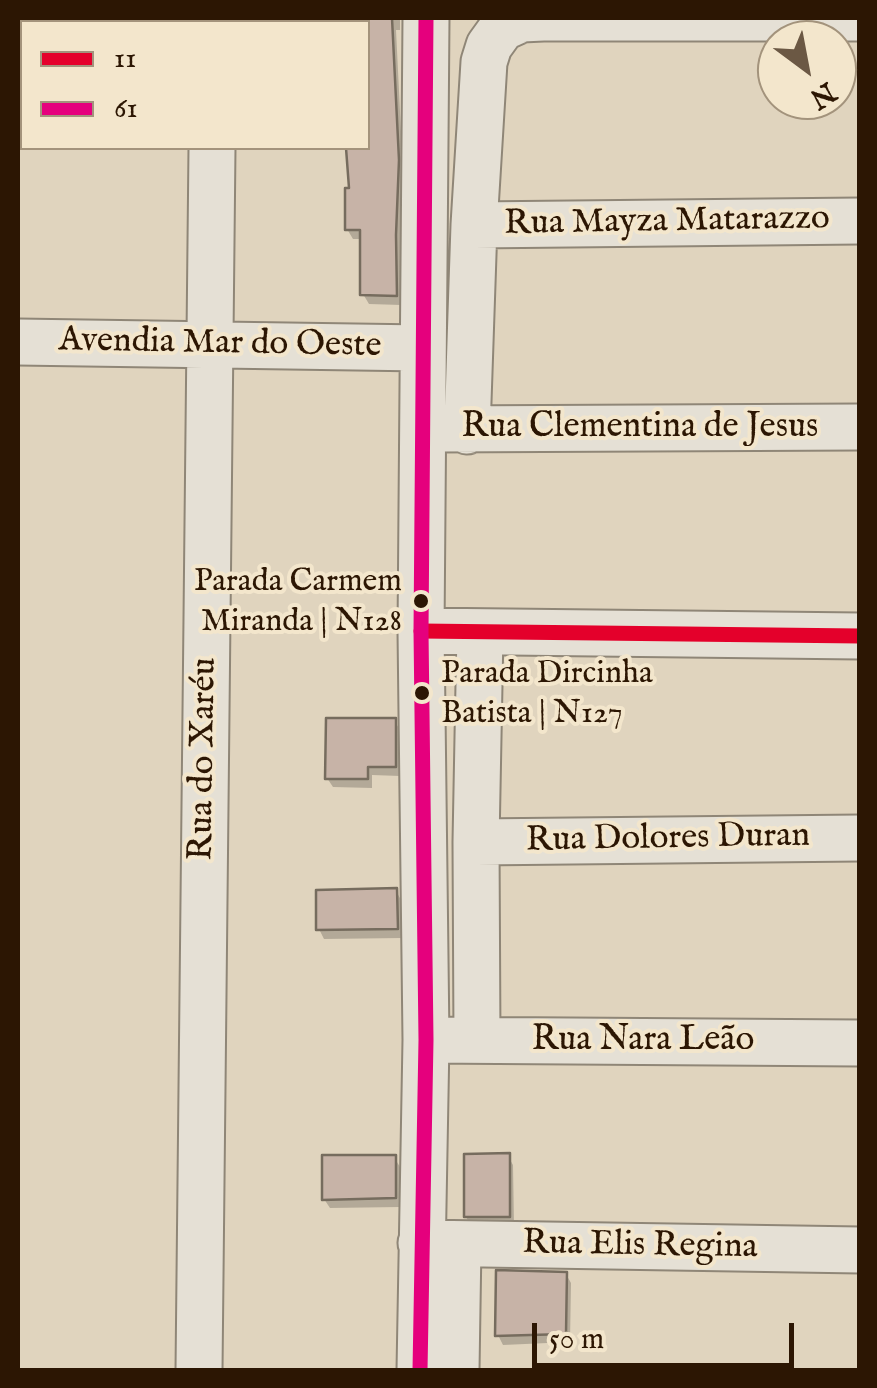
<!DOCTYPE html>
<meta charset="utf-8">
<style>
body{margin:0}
#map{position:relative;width:877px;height:1388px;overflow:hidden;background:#e0d4be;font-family:"IM FELL English",serif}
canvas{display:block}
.frame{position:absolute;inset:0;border:20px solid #2c1603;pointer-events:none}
.legend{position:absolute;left:20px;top:20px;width:350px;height:130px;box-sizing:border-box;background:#f3e6cc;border:2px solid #a3937c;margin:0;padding:12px 18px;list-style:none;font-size:30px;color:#2c1603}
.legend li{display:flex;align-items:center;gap:20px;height:50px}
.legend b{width:50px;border:2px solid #a3937c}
.north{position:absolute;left:757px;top:20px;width:100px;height:100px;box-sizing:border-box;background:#f3e6cc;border:2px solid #a3937c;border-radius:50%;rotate:148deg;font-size:28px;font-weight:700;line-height:40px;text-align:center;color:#2c1603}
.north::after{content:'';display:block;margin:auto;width:35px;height:45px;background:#6b5844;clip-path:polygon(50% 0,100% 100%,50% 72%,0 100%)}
.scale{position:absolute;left:532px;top:1323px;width:262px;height:45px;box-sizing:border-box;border:5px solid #2c1603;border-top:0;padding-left:12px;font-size:30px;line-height:35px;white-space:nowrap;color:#2c1603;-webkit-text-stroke:8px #f3e6cc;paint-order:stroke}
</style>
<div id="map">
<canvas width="877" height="1388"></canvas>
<div class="frame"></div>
<ul class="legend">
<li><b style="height:12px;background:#e4002b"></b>11</li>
<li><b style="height:12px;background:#e5007d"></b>61</li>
</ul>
<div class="north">N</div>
<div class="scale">50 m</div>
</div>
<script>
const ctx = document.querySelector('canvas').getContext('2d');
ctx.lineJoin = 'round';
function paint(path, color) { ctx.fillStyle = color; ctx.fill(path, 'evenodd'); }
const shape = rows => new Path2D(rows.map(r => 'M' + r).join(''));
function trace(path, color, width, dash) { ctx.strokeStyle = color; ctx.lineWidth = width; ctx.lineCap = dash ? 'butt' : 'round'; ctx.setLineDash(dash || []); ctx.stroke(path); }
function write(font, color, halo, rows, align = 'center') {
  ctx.font = font + ' "IM FELL English",serif'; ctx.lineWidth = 8; ctx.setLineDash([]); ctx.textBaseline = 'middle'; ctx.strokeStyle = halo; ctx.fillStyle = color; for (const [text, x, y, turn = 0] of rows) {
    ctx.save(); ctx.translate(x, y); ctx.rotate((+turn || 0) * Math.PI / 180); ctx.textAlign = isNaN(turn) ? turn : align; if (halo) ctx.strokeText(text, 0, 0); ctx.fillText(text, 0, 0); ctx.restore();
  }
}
paint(shape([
 [328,18,400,18,400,30,396,30,403,172,400,247,401,305,369,304,363,294,363,239,353,239,347,229,351,191,349,148,368,148,368,22,328,22],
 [394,720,400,730,400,776,372,775,372,788,333,787,327,778],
 [396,891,401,900,402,938,324,939,319,929],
 [508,1156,513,1165,514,1226,471,1226,466,1217],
 [394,1157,400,1167,400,1207,330,1208,324,1199],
 [566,1274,571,1283,570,1342,503,1345,498,1335]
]), '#0003');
const building = shape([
 [368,18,392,18,399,160,396,235,397,296,360,295,360,230,345,230,345,188,349,188,346,148,368,148,368,18],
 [326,718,396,718,396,767,368,767,368,779,325,779,326,718],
 [397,888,398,929,316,930,316,890,397,888],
 [510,1153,510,1217,464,1217,464,1154,510,1153],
 [322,1155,396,1155,396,1198,322,1200,322,1155],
 [496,1270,567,1272,566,1334,495,1336,496,1270]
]);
paint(building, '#c7b3a7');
trace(building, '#766c5e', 2.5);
const minor = shape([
 [214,22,214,18],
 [474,225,860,221],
 [18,342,423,348],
 [438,429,860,427],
 [467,431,474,225,484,62,489,46,502,28,522,19,543,18,860,18],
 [421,631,860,636],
 [476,842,860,838],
 [426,1040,860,1043],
 [477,1040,476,842,480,632],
 [421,1243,860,1250],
 [199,1370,212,148],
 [420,1370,426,1040,421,631,426,18],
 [456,1370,458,1244]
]);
trace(minor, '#8f8677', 49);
trace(minor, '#e5e0d5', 45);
trace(shape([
 [421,631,860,636]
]), '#e4002b', 15);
trace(shape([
 [420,1370,426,1040,421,631,426,18]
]), '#e5007d', 15);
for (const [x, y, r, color] of [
 [421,601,9,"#2c1603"],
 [422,693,9,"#2c1603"]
]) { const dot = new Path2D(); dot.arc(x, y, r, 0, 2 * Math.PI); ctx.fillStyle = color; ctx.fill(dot); trace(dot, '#f3e6cc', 4); }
write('32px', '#2c1603', '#f3e6cc', [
 ["Parada Carmem",402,583],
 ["Miranda | N128",402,623],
 ["Parada Dircinha",441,675,"left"],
 ["Batista | N127",441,715,"left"]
], 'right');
write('35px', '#2c1603', '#f3e6cc', [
 ["Rua Mayza Matarazzo",667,223,-1],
 ["Avendia Mar do Oeste",220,345,1],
 ["Rua Clementina de Jesus",640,429],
 ["Rua do Xaréu",205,759,-89],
 ["Rua Dolores Duran",668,840,-1],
 ["Rua Nara Leão",643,1042],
 ["Rua Elis Regina",640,1247,1]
]);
</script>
